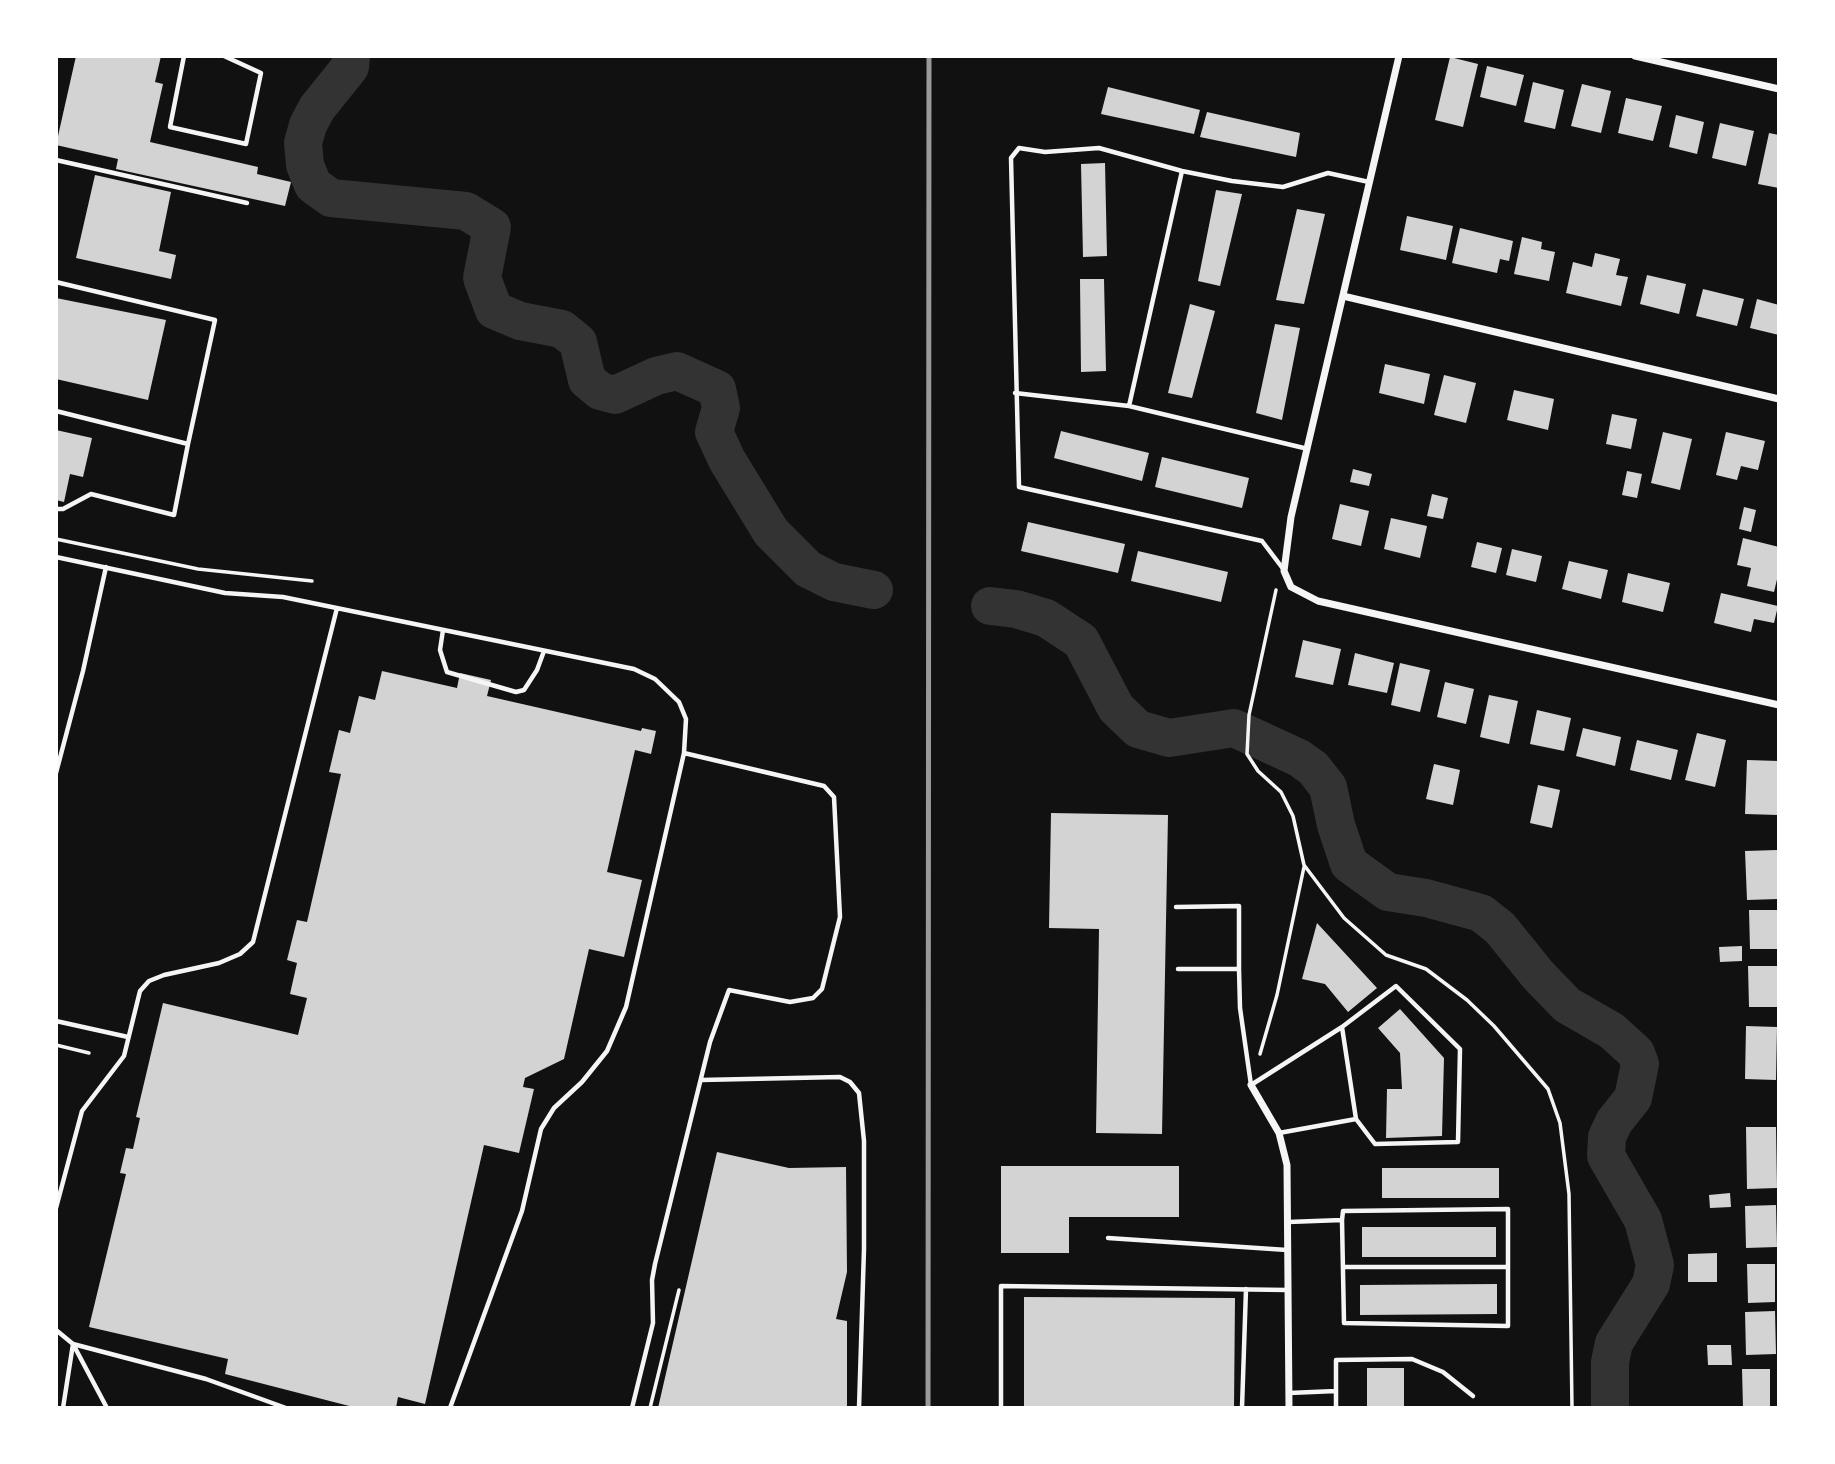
<!DOCTYPE html>
<style>
body{margin:0}
#map{position:relative;width:1835px;height:1464px;overflow:hidden;background:#111;font-family:Quicksand,sans-serif}
canvas{display:block}
.frame{position:absolute;inset:0;border:58px solid #fff;pointer-events:none}
</style>
<div id="map">
<canvas width="1835" height="1464"></canvas>
<div class="frame"></div>
</div>
<script>
const ctx = document.querySelector('canvas').getContext('2d');
ctx.lineJoin = 'round';
const shape = rows => new Path2D(rows.map(r => 'M' + r).join(''));
function trace(path, color, width, dash) { ctx.strokeStyle = color; ctx.lineWidth = width; ctx.lineCap = dash ? 'butt' : 'round'; ctx.setLineDash(dash || []); ctx.stroke(path); }
function paint(path, color) { ctx.fillStyle = color; ctx.fill(path, 'evenodd'); }
trace(shape([
 [351,56,350,67,317,108,308,125,303,143,305,165,313,185,331,198,466,211,492,227,482,278,494,310,520,321,562,329,578,342,587,380,600,391,615,395,656,376,677,371,717,389,721,408,714,432,727,460,771,532,808,569,834,582,874,590],
 [990,606,1016,609,1046,618,1081,641,1116,708,1138,729,1169,738,1234,728,1299,758,1313,768,1328,787,1336,825,1349,864,1388,892,1426,898,1481,913,1500,928,1538,975,1567,1005,1612,1031,1636,1053,1640,1064,1633,1098,1614,1122,1607,1137,1606,1156,1643,1220,1655,1265,1651,1284,1614,1343,1610,1362,1610,1408]
]), '#333', 38);
paint(shape([
 [76,56,161,56,155,82,163,84,150,142,258,167,257,174,291,182,285,206,116,169,118,159,56,145],
 [1450,57,1478,64,1463,127,1435,120],
 [1487,66,1524,75,1516,106,1480,97],
 [1533,82,1564,90,1555,129,1524,122],
 [1582,84,1611,91,1601,133,1571,126],
 [1108,87,1200,110,1194,134,1101,114],
 [1626,98,1662,106,1653,141,1618,133],
 [1207,112,1300,133,1296,157,1200,137],
 [1676,115,1704,122,1697,154,1669,147],
 [1720,123,1754,131,1746,166,1712,158],
 [1769,133,1779,135,1779,188,1758,184],
 [1105,163,1107,256,1083,257,1081,164],
 [95,175,171,192,159,251,176,255,171,279,76,258],
 [1216,190,1242,194,1220,286,1198,281],
 [1297,209,1325,214,1304,304,1276,300],
 [1407,216,1453,226,1446,260,1400,250],
 [1460,228,1513,241,1509,261,1500,259,1497,273,1452,263],
 [1522,237,1542,242,1541,249,1555,252,1549,281,1514,274],
 [1595,253,1620,259,1616,275,1628,277,1621,306,1566,293,1573,262,1592,267],
 [1647,275,1686,284,1679,314,1640,304],
 [1080,279,1104,279,1106,371,1081,372],
 [1703,289,1744,299,1737,326,1696,316],
 [56,298,166,320,148,400,56,379],
 [1757,299,1779,305,1779,335,1750,328],
 [1190,304,1215,311,1192,398,1168,393],
 [1275,324,1300,328,1282,420,1256,413],
 [1385,364,1430,374,1424,404,1379,393],
 [1444,375,1476,383,1466,423,1434,415],
 [1514,390,1554,399,1548,430,1507,420],
 [1612,414,1637,419,1631,449,1606,444],
 [56,430,92,438,83,477,70,474,64,502,56,500],
 [1061,431,1149,453,1142,481,1054,458],
 [1663,432,1692,439,1680,490,1651,483],
 [1726,432,1765,441,1758,470,1741,466,1737,480,1716,475],
 [1162,457,1249,478,1242,508,1155,487],
 [1353,469,1372,474,1369,486,1350,482],
 [1627,471,1642,474,1637,498,1622,495],
 [1432,494,1448,498,1443,519,1427,516],
 [1340,504,1369,511,1361,546,1332,539],
 [1744,507,1756,510,1751,532,1739,529],
 [1391,518,1427,526,1420,558,1384,549],
 [1028,522,1125,544,1118,573,1021,551],
 [1743,538,1779,547,1779,571,1774,592,1747,586,1751,568,1737,565],
 [1477,542,1502,548,1496,573,1471,567],
 [1512,549,1542,556,1536,582,1506,575],
 [1138,551,1228,572,1221,602,1131,581],
 [1569,561,1608,570,1601,599,1562,589],
 [1628,573,1670,583,1663,612,1622,602],
 [1721,593,1778,606,1774,623,1754,619,1751,632,1714,623],
 [1303,640,1341,649,1333,685,1295,677],
 [1355,653,1394,663,1387,693,1348,685],
 [1400,663,1430,670,1420,712,1391,705],
 [382,671,457,688,460,673,491,680,487,696,641,731,642,728,656,731,651,754,635,750,607,872,642,880,624,957,589,949,564,1059,525,1078,523,1087,534,1089,519,1153,484,1145,425,1404,398,1397,396,1408,357,1408,225,1374,228,1359,89,1327,126,1174,120,1173,126,1148,133,1149,140,1118,136,1117,163,1003,298,1035,307,998,290,994,297,963,287,960,297,920,307,922,341,774,329,772,339,730,350,733,359,696,375,700],
 [1445,682,1474,689,1466,724,1437,717],
 [1489,695,1518,701,1509,744,1480,737],
 [1537,710,1571,718,1564,751,1530,744],
 [1583,728,1621,737,1615,766,1576,756],
 [1697,733,1726,740,1715,787,1685,780],
 [1637,740,1678,750,1671,780,1630,770],
 [1747,760,1779,761,1778,815,1745,814],
 [1434,764,1460,770,1453,805,1426,799],
 [1538,785,1560,790,1552,828,1530,823],
 [1051,813,1168,815,1162,1134,1096,1133,1099,929,1049,928],
 [1777,850,1778,899,1747,900,1745,851],
 [1749,910,1779,910,1779,949,1750,949],
 [1317,923,1377,988,1348,1012,1325,984,1302,979],
 [1742,946,1742,961,1720,962,1719,947],
 [1748,966,1778,966,1778,1007,1749,1007],
 [1400,1009,1444,1058,1442,1136,1386,1138,1387,1089,1402,1089,1400,1053,1378,1028],
 [1746,1026,1777,1027,1776,1080,1745,1079],
 [1746,1127,1776,1127,1777,1188,1747,1189],
 [717,1152,789,1168,846,1167,847,1272,836,1319,847,1321,847,1408,658,1408],
 [1001,1166,1179,1166,1179,1217,1069,1217,1069,1253,1001,1253],
 [1382,1168,1499,1168,1499,1198,1382,1198],
 [1730,1193,1731,1207,1710,1208,1709,1195],
 [1776,1205,1777,1247,1746,1248,1745,1206],
 [1362,1227,1496,1227,1496,1257,1362,1257],
 [1717,1253,1717,1282,1688,1282,1688,1254],
 [1747,1264,1775,1264,1775,1302,1748,1303],
 [1497,1284,1497,1314,1360,1315,1360,1285],
 [1024,1297,1235,1298,1234,1408,1024,1408],
 [1775,1311,1776,1354,1746,1355,1745,1312],
 [1707,1345,1731,1345,1732,1365,1708,1365],
 [1367,1368,1404,1368,1404,1408,1367,1408],
 [1742,1369,1770,1369,1770,1408,1743,1408]
]), '#d3d3d3');
trace(shape([
 [56,539,198,569,312,581],
 [1276,590,1249,715,1247,754,1258,771,1281,792,1293,816,1304,865,1344,918,1386,955,1426,969,1467,1000,1494,1026,1548,1089,1560,1123,1569,1194,1572,1408],
 [56,1045,89,1053],
 [1260,1054,1277,995,1304,867],
 [650,1408,679,1290]
]), '#f5f5f5', 3.5);
trace(shape([
 [184,56,170,127,246,144,261,73,224,56],
 [56,160,247,203],
 [56,282,215,320,188,444,56,411],
 [1015,393,1129,406,1308,449],
 [1129,406,1182,171],
 [56,509,63,509,91,494,174,515,188,444],
 [56,557,225,593,283,597,634,669,655,679,679,702,686,719,684,753,626,1007,607,1051,582,1082,554,1108,541,1129,522,1211,450,1408],
 [1284,570,1262,541,1019,487,1011,158,1019,148,1045,152,1099,148,1182,171,1232,181,1283,187,1328,173,1369,182],
 [443,630,440,650,447,672,516,692,524,690,537,670,544,651],
 [56,773,83,671,106,567],
 [1176,907,1239,906,1239,969],
 [1178,969,1239,969,1240,1008,1251,1085,1342,1027,1356,1119,1279,1133],
 [56,1021,128,1037],
 [1342,1027,1396,986,1460,1049,1458,1142,1375,1144,1356,1119],
 [701,1080,840,1077,850,1082,859,1093,864,1141,864,1249,859,1408],
 [56,1208,82,1111,124,1056,140,991,149,981,164,975,219,963,240,954,253,942,337,608],
 [1288,1222,1342,1220,1344,1323,1508,1326,1508,1209,1343,1211,1342,1220],
 [1108,1238,1287,1250],
 [1343,1267,1508,1267],
 [56,1330,73,1344,107,1408],
 [1336,1391,1336,1360,1412,1359,1443,1372,1473,1396],
 [1289,1393,1336,1391,1336,1408],
 [63,1408,73,1344,206,1379,286,1408],
 [632,1408,653,1323,652,1280,655,1264,710,1042,729,990,790,1002,813,998,822,989,840,917,834,797,824,786,684,753],
 [1001,1408,1001,1286,1287,1290],
 [1242,1408,1246,1289]
]), '#f5f5f5', 4.5);
trace(shape([
 [1399,56,1291,517,1284,571,1291,587,1318,601,1779,705],
 [1635,56,1779,89],
 [1343,296,1779,399],
 [1251,1085,1279,1133,1287,1165,1289,1408]
]), '#f5f5f5', 7);
trace(shape([
 [928,1408,929,56]
]), '#9a9a9a', 5);
</script>
